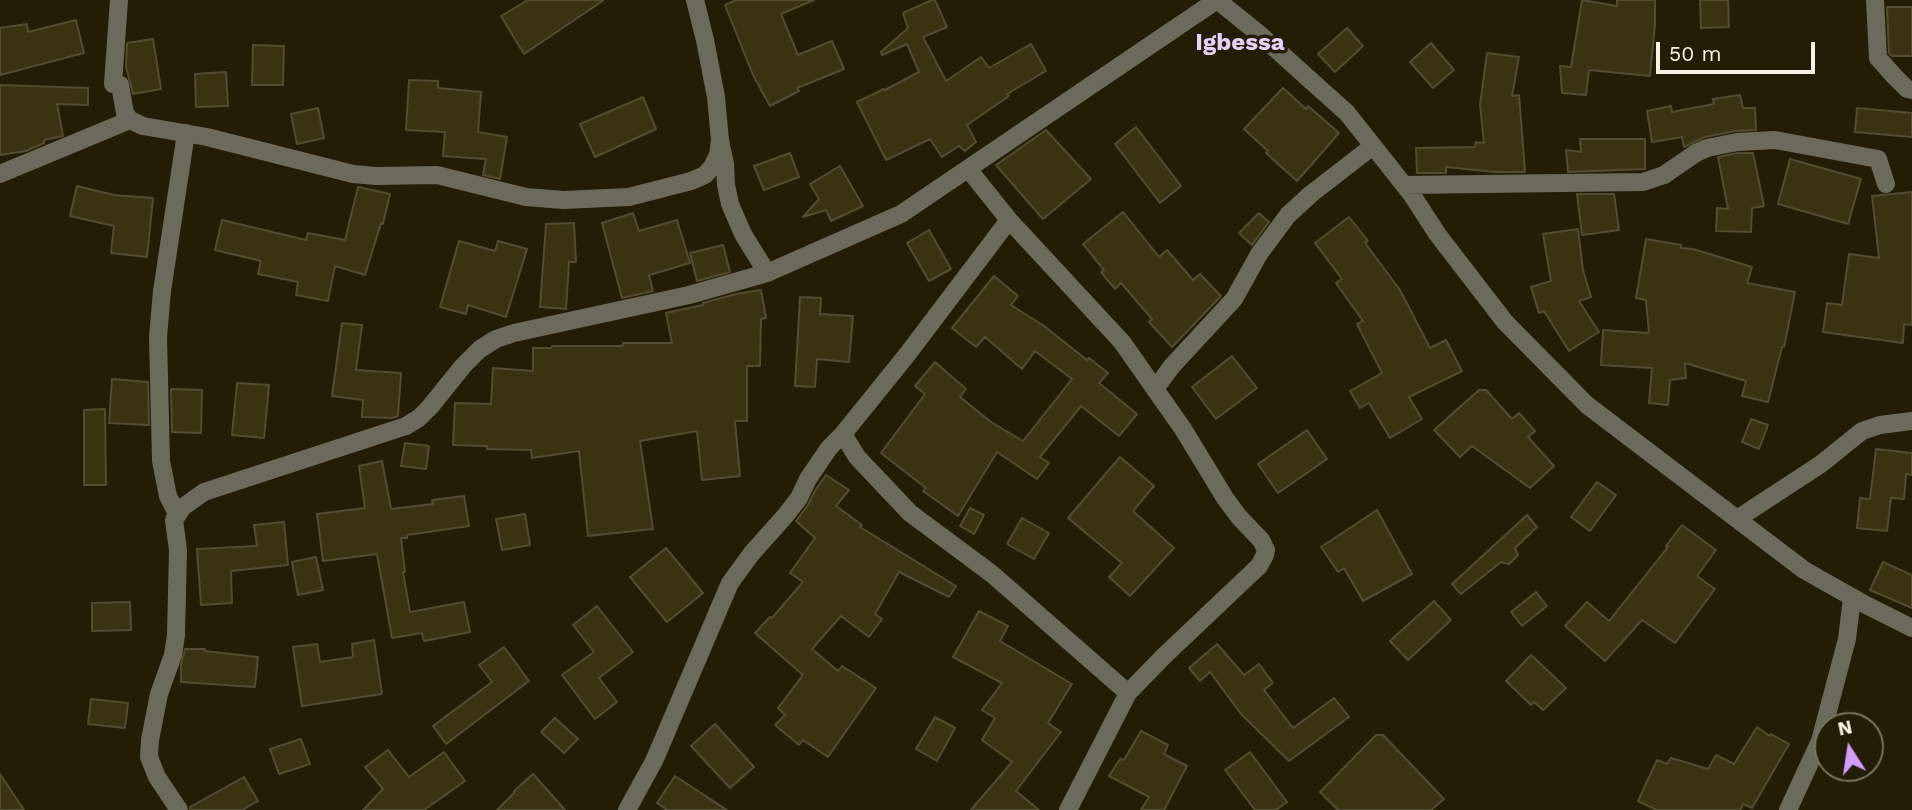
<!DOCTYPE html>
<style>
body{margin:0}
#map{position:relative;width:1912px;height:810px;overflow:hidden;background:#221d04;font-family:"Work Sans",sans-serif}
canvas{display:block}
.north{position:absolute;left:1814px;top:712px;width:70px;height:70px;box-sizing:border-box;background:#221d04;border:2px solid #77735e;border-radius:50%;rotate:348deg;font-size:19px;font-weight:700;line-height:28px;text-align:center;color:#f7f4e4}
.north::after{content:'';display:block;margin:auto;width:24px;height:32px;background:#d09dff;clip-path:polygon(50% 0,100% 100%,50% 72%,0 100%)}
.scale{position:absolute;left:1656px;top:42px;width:159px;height:32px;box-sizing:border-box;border:4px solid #f7f4e4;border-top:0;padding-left:9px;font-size:21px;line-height:24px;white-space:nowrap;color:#f7f4e4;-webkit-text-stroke:5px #221d04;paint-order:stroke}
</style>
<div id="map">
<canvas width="1912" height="810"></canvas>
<div class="north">N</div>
<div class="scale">50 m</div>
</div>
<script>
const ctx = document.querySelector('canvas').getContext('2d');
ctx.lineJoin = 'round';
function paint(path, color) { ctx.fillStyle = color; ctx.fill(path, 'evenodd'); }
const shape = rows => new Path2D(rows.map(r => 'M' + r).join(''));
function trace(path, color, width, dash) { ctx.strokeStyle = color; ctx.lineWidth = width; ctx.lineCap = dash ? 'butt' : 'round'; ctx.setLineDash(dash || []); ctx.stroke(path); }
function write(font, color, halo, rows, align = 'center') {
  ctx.font = font + ' "Work Sans",sans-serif'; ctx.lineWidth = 7; ctx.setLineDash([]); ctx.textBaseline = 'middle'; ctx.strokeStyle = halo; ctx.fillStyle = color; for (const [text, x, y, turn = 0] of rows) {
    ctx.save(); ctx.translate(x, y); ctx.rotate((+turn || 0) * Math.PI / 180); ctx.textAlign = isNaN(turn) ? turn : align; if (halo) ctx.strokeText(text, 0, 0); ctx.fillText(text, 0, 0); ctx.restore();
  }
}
const building = shape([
 [528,0,604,0,524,54,501,16,528,0],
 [736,0,814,0,781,14,798,55,832,41,844,69,797,88,799,91,770,106,753,75,725,5,736,0],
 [932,0,935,0,947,27,923,37,946,81,981,57,989,68,1031,44,1046,71,1007,94,1009,96,967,125,976,142,965,151,959,146,942,157,930,139,886,160,857,102,884,89,885,90,919,72,907,44,882,55,881,52,908,28,903,13,932,0],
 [1582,0,1617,6,1617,0,1655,0,1655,24,1650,76,1589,70,1586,95,1562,93,1560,66,1571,67,1582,0],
 [1700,0,1728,0,1729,27,1701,28,1700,0],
 [1887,7,1912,7,1912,56,1892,56,1889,53,1887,7],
 [76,20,84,53,0,75,0,28,27,24,28,32,76,20],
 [1347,28,1363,46,1335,72,1318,54,1347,28],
 [153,39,161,89,133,94,126,67,127,43,153,39],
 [1431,43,1454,70,1433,88,1410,62,1431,43],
 [253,45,284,46,283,85,252,85,253,45],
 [1487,53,1519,57,1512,96,1519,95,1525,172,1495,172,1446,167,1446,173,1417,173,1416,148,1475,147,1476,142,1484,143,1480,105,1487,53],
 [226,72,228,106,196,107,195,74,226,72],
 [409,80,438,81,438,88,481,92,478,132,507,137,500,179,483,175,486,159,443,156,445,132,406,130,409,80],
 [0,85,88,88,88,105,57,104,63,136,44,140,44,143,26,151,0,155,0,85],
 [1283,88,1306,109,1308,106,1339,133,1297,181,1266,153,1268,151,1244,129,1283,88],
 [1740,95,1743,108,1755,108,1756,130,1735,131,1705,137,1684,147,1682,137,1652,142,1647,111,1671,106,1672,112,1714,104,1713,99,1740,95],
 [643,97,656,129,595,157,580,124,643,97],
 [318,108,324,138,297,144,291,114,318,108],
 [1857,108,1912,113,1912,137,1855,132,1857,108],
 [1136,127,1181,186,1160,203,1115,144,1136,127],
 [1046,130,1091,179,1043,219,996,165,1046,130],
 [1580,139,1645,139,1645,169,1568,172,1566,150,1581,152,1580,139],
 [790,153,799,177,764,190,754,166,790,153],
 [1738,153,1753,153,1764,206,1752,208,1751,232,1716,231,1717,208,1728,209,1718,157,1738,153],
 [1790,159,1861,179,1848,224,1778,204,1790,159],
 [840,166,863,206,831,221,826,210,803,217,819,199,810,184,840,166],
 [77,186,114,195,153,198,147,257,111,253,114,226,70,216,77,186],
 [358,187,390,194,383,224,381,223,365,275,335,266,328,301,296,295,298,282,258,274,261,261,215,250,222,220,306,240,308,233,345,240,358,187],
 [1912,192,1912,325,1904,324,1903,343,1823,332,1827,303,1842,305,1849,254,1879,258,1872,196,1912,192],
 [1577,194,1614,194,1619,230,1582,235,1577,194],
 [1123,212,1159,257,1167,250,1193,280,1200,274,1221,296,1172,347,1149,322,1152,319,1121,283,1115,289,1101,272,1104,270,1083,244,1123,212],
 [633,213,639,231,677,220,690,263,649,275,653,291,622,298,602,223,633,213],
 [1259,213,1269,222,1252,245,1239,233,1259,213],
 [1349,217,1368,241,1365,243,1400,290,1430,348,1446,340,1462,371,1409,397,1422,419,1390,438,1369,403,1360,408,1350,391,1382,373,1357,324,1363,321,1336,283,1342,279,1315,243,1349,217],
 [574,223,576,262,569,262,566,309,540,307,546,224,574,223],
 [1578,229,1583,270,1591,297,1579,301,1599,332,1569,351,1544,311,1539,313,1531,287,1551,281,1543,234,1578,229],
 [929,230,951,269,929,281,907,243,929,230],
 [1646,239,1681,245,1681,248,1693,249,1752,267,1747,283,1795,292,1784,347,1782,347,1768,402,1742,396,1746,381,1685,363,1686,378,1670,380,1668,405,1649,403,1652,368,1601,365,1603,330,1649,333,1646,300,1636,298,1646,239],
 [459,241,495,251,498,241,527,249,506,317,468,305,466,314,440,307,459,241],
 [723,245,730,272,697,281,690,253,723,245],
 [994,276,1018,296,1011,305,1044,326,1087,360,1089,358,1108,373,1099,383,1137,414,1119,436,1081,406,1040,457,1049,463,1037,479,997,452,958,516,923,491,926,488,881,453,925,394,915,386,935,362,966,389,960,397,991,422,1023,441,1072,379,1035,351,1022,369,985,337,976,347,952,328,994,276],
 [761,290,766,318,761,319,760,366,747,366,747,421,735,421,740,476,702,480,697,431,640,441,653,529,588,536,579,451,532,458,531,450,487,449,487,446,453,445,455,403,491,404,493,368,533,371,533,348,551,348,552,346,623,346,623,343,672,343,666,313,703,305,703,303,736,294,761,290],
 [800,297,821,298,820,314,853,316,849,362,817,359,815,387,795,386,800,297],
 [342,323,362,325,356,370,401,373,398,416,392,418,362,417,363,400,332,396,342,323],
 [1232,356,1257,388,1216,419,1192,387,1232,356],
 [112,379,148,382,149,425,109,423,112,379],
 [237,383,269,385,264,438,232,435,237,383],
 [171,389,202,390,201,433,172,432,171,389],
 [1479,390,1486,390,1512,419,1519,413,1535,431,1528,437,1554,466,1530,488,1472,446,1460,457,1434,430,1479,390],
 [105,409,106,485,84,485,84,410,105,409],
 [1751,419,1768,425,1759,449,1742,442,1751,419],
 [1307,430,1327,459,1278,493,1258,464,1307,430],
 [405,443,429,446,426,469,401,466,405,443],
 [1876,449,1912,453,1912,475,1906,474,1904,499,1891,498,1887,531,1857,528,1860,498,1870,499,1876,449],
 [1120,457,1154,486,1133,511,1174,548,1130,596,1109,577,1122,563,1068,518,1120,457],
 [382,461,391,509,433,504,432,500,464,496,469,526,407,535,407,538,401,538,405,572,403,572,410,612,464,602,470,632,424,641,422,633,392,638,377,554,323,561,317,514,365,508,359,466,382,461],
 [826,475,849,490,836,506,862,525,860,527,956,586,949,597,899,572,875,614,882,619,869,637,841,616,812,649,838,671,842,666,876,688,828,757,803,740,799,745,775,725,785,715,778,708,803,675,755,633,770,617,772,618,803,582,790,573,815,538,796,521,808,505,816,489,826,475],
 [1597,482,1616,495,1590,531,1571,517,1597,482],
 [970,508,984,515,974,534,960,526,970,508],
 [1377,510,1412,574,1363,601,1344,568,1338,572,1321,547,1377,510],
 [525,514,530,545,502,550,496,519,525,514],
 [1527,515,1537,527,1515,548,1518,555,1509,564,1501,562,1461,594,1452,584,1527,515],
 [1022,518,1049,533,1034,559,1007,544,1022,518],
 [284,522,288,565,231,571,232,603,201,605,197,549,257,546,254,525,284,522],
 [1682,525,1716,550,1697,576,1715,589,1675,643,1642,620,1605,661,1565,626,1587,602,1609,621,1668,547,1666,546,1682,525],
 [666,548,703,593,667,622,630,577,666,548],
 [316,557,323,590,298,595,292,562,316,557],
 [1883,562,1912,575,1912,608,1870,590,1883,562],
 [1536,592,1547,606,1522,626,1511,612,1536,592],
 [1434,601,1451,620,1408,660,1390,641,1434,601],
 [130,602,131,630,92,631,92,603,130,602],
 [597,606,633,652,599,678,617,702,595,719,562,675,594,652,573,625,597,606],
 [979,611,1008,626,1000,641,1072,684,1048,723,1061,732,1016,791,1039,810,971,810,1012,762,982,740,995,718,982,710,1002,683,953,657,979,611],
 [374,640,382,694,302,706,293,647,317,644,320,662,353,657,352,644,374,640],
 [1217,644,1244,675,1259,664,1273,683,1264,690,1293,728,1334,698,1349,717,1289,761,1241,714,1210,672,1200,681,1189,668,1217,644],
 [504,647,529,681,446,744,433,726,492,682,479,665,504,647],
 [185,649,205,649,205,651,258,657,255,687,181,682,181,665,185,649],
 [1531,655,1566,688,1543,710,1534,702,1531,705,1506,681,1531,655],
 [91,699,128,703,125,728,88,724,91,699],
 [935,717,955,728,937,761,916,749,935,717],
 [555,718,578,739,564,753,541,732,555,718],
 [715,724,754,767,730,788,691,746,715,724],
 [1757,727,1770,736,1771,734,1789,744,1752,808,1743,804,1740,810,1657,810,1638,801,1657,760,1667,764,1671,758,1708,769,1716,755,1734,764,1757,727],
 [1141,731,1168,745,1164,754,1187,766,1164,810,1141,810,1149,797,1109,776,1120,759,1124,760,1141,731],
 [1376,735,1383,735,1444,799,1431,810,1338,810,1320,792,1376,735],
 [301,739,310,764,279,774,270,749,301,739],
 [388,750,409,777,444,752,465,781,424,810,363,810,383,789,365,767,388,750],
 [1250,752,1287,802,1276,810,1255,810,1225,770,1250,752],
 [0,774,24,810,0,810,0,774],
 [533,774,565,810,497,810,515,792,514,791,533,774],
 [675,776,727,810,667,810,657,803,675,776],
 [244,777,258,801,242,810,190,810,190,807,244,777]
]);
paint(building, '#393312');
trace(building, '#524d32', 2);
trace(shape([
 [119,0,113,84,120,85,125,113,130,120,143,126,207,137,353,174,376,176,437,175,526,197,563,200,629,197,691,181,705,175,712,167,718,155,720,140],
 [695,0,705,40,716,97,720,140,725,164,726,185,730,204,743,234,767,273],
 [1217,0,1258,33,1347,113,1412,195,1438,235,1505,322,1587,405,1804,570,1866,605,1912,628],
 [1875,0,1878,58,1894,76,1907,89,1912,90],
 [969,170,1009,220,1122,342,1183,429,1225,498,1239,517,1261,540,1266,550,1265,555,1259,566,1164,656,1128,693,1068,810],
 [0,174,130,120],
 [1404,185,1643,182,1664,175,1696,153,1707,148,1737,142,1775,140,1878,159,1886,184],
 [1155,389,1172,366,1234,299,1259,254,1288,215,1311,194,1373,146],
 [843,434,857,457,910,513,992,574,1128,693],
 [177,514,168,496,161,461,158,337,162,291,186,133],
 [1737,519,1821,464,1862,431,1880,425,1912,421],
 [179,810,157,777,149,757,150,740,159,694,173,655,176,635,178,550,174,520,183,507,204,492,406,426,419,418,430,407,463,366,480,349,496,339,514,333,689,295,767,273,901,214,1217,0],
 [627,810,654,761,730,583,752,553,785,516,799,498,808,479,829,448,843,434,906,356,1009,220],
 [1788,810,1820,741,1847,639,1852,598]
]), '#6c6a5b', 18);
write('bold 24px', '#e6d1fb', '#221d04', [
 ["Igbessa",1240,43]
]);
</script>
